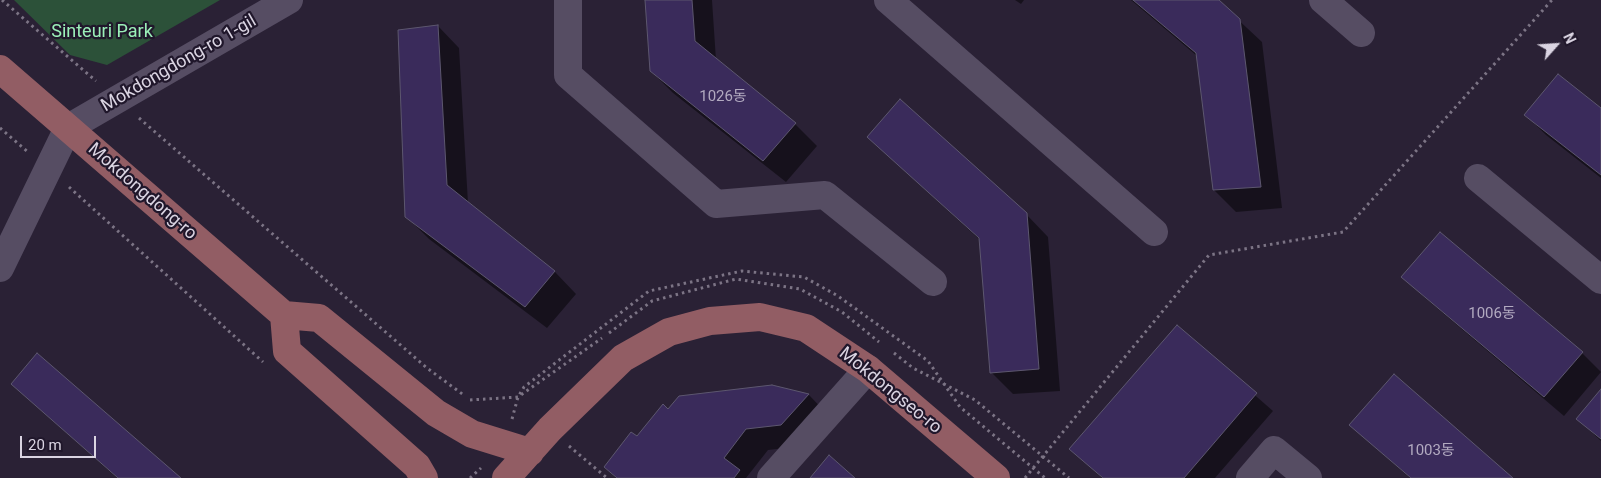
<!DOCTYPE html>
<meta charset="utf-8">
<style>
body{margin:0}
#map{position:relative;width:1601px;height:478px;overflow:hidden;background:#2a2135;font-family:Roboto,sans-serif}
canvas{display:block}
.north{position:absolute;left:1531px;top:20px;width:50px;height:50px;-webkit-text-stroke:4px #20172b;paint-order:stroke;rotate:64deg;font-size:14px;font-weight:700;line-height:20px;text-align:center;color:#dad4e2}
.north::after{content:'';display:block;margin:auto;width:18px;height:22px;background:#dad4e2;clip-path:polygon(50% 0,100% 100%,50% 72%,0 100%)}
.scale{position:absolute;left:20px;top:436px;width:76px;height:22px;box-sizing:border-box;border:2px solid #dad4e2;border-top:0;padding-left:6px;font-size:15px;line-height:18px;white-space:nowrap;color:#dad4e2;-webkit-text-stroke:4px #20172b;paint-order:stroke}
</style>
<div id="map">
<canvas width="1601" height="478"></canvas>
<div class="north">N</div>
<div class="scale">20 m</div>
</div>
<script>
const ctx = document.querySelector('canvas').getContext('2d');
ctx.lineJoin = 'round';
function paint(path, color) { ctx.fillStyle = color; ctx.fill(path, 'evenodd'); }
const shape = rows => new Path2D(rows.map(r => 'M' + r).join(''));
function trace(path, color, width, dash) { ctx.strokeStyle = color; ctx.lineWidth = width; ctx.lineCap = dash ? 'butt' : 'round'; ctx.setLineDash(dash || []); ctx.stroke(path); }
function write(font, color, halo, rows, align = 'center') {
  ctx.font = font + ' Roboto,"Noto Sans KR",sans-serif'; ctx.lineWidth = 4.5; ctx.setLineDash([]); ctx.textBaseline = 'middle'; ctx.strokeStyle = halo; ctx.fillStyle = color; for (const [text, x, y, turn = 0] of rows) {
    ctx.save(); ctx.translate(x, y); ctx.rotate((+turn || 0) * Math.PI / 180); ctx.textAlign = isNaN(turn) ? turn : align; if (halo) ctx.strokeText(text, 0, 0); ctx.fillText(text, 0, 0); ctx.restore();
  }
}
paint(shape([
 [14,0,220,0,107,65,70,55]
]), '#2c5139');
paint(shape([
 [646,0,712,0,716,60,795,124,817,146,786,182,673,93,651,71],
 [1015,0,1024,0,1021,4],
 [1131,0,1217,0,1262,42,1282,208,1236,212,1214,190,1197,56],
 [438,26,459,48,468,203,555,272,576,294,547,328,429,239,406,216],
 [1601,110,1601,178,1546,135,1526,115],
 [868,137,1026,214,1048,237,1060,391,1013,394,991,372,980,240],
 [1440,233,1582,353,1601,372,1564,416,1423,296,1403,277],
 [1177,327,1273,411,1215,478,1102,478,1071,449],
 [12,384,179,478,117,478],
 [772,386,809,395,830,417,803,446,768,450,746,478,616,478,605,467,668,411],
 [1601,391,1601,441,1578,419],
 [1351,425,1511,478,1410,478]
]), '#0007');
const building = shape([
 [645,0,692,0,695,41,796,123,763,161,650,71,645,0],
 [1133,0,1219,0,1240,19,1261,187,1213,190,1196,53,1133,0],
 [438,25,447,185,555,271,525,307,405,217,398,30,438,25],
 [1558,74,1601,108,1601,175,1524,115,1558,74],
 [900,99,1027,213,1039,369,990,373,979,238,867,137,900,99],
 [1440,232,1583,352,1544,397,1401,277,1440,232],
 [1177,325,1257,393,1184,478,1103,478,1069,449,1177,325],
 [37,353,181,478,118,478,11,384,37,353],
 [1394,374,1513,478,1411,478,1349,425,1394,374],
 [772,385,809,394,781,425,746,429,724,458,740,470,734,478,617,478,604,467,631,432,637,436,663,404,668,409,679,396,772,385],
 [1601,389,1601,439,1576,419,1601,389],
 [829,455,855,478,810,478,829,455]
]);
paint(building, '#3a2b5b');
trace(building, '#5d576f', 1);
trace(shape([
 [2,0,96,81],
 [139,118,427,368,465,396],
 [0,128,28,152],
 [69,187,263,362],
 [609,333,652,301,736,279,800,289,842,312,879,342],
 [894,353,913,368,975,400,1069,478],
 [470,400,518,397,602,338],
 [512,419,518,397,524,387,649,291,742,271,804,277,838,296,928,361,960,407,1045,478],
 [569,446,607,478],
 [470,478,481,468],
 [1025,478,1209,255,1343,232,1552,0]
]), '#7c7485', 3, [2.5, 4]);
trace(shape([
 [568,0,568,75,716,204,825,195,933,282],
 [888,0,1154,232],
 [1323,0,1361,33],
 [1478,178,1601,280],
 [0,268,68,128,289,0],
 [771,478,868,369],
 [1250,478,1274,450,1308,478]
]), '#564d63', 28);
trace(shape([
 [0,69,284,315,319,318,436,413,472,434,530,452],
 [284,315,287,351,417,466,424,478],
 [506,478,550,429,623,358,669,332,710,321,760,317,806,328,868,369,996,478]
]), '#925d64', 28);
write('15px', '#b2aac0', null, [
 ["1026동",723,97],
 ["1006동",1492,314],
 ["1003동",1431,451]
]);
write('18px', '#9aefb8', '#20172b', [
 ["Sinteuri Park",102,32]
]);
write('18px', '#dad4e2', '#20172b', [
 ["Mokdongdong-ro 1-gil",179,64,-30],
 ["Mokdongdong-ro",142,192,41],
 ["Mokdongseo-ro",890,391,39]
]);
</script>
